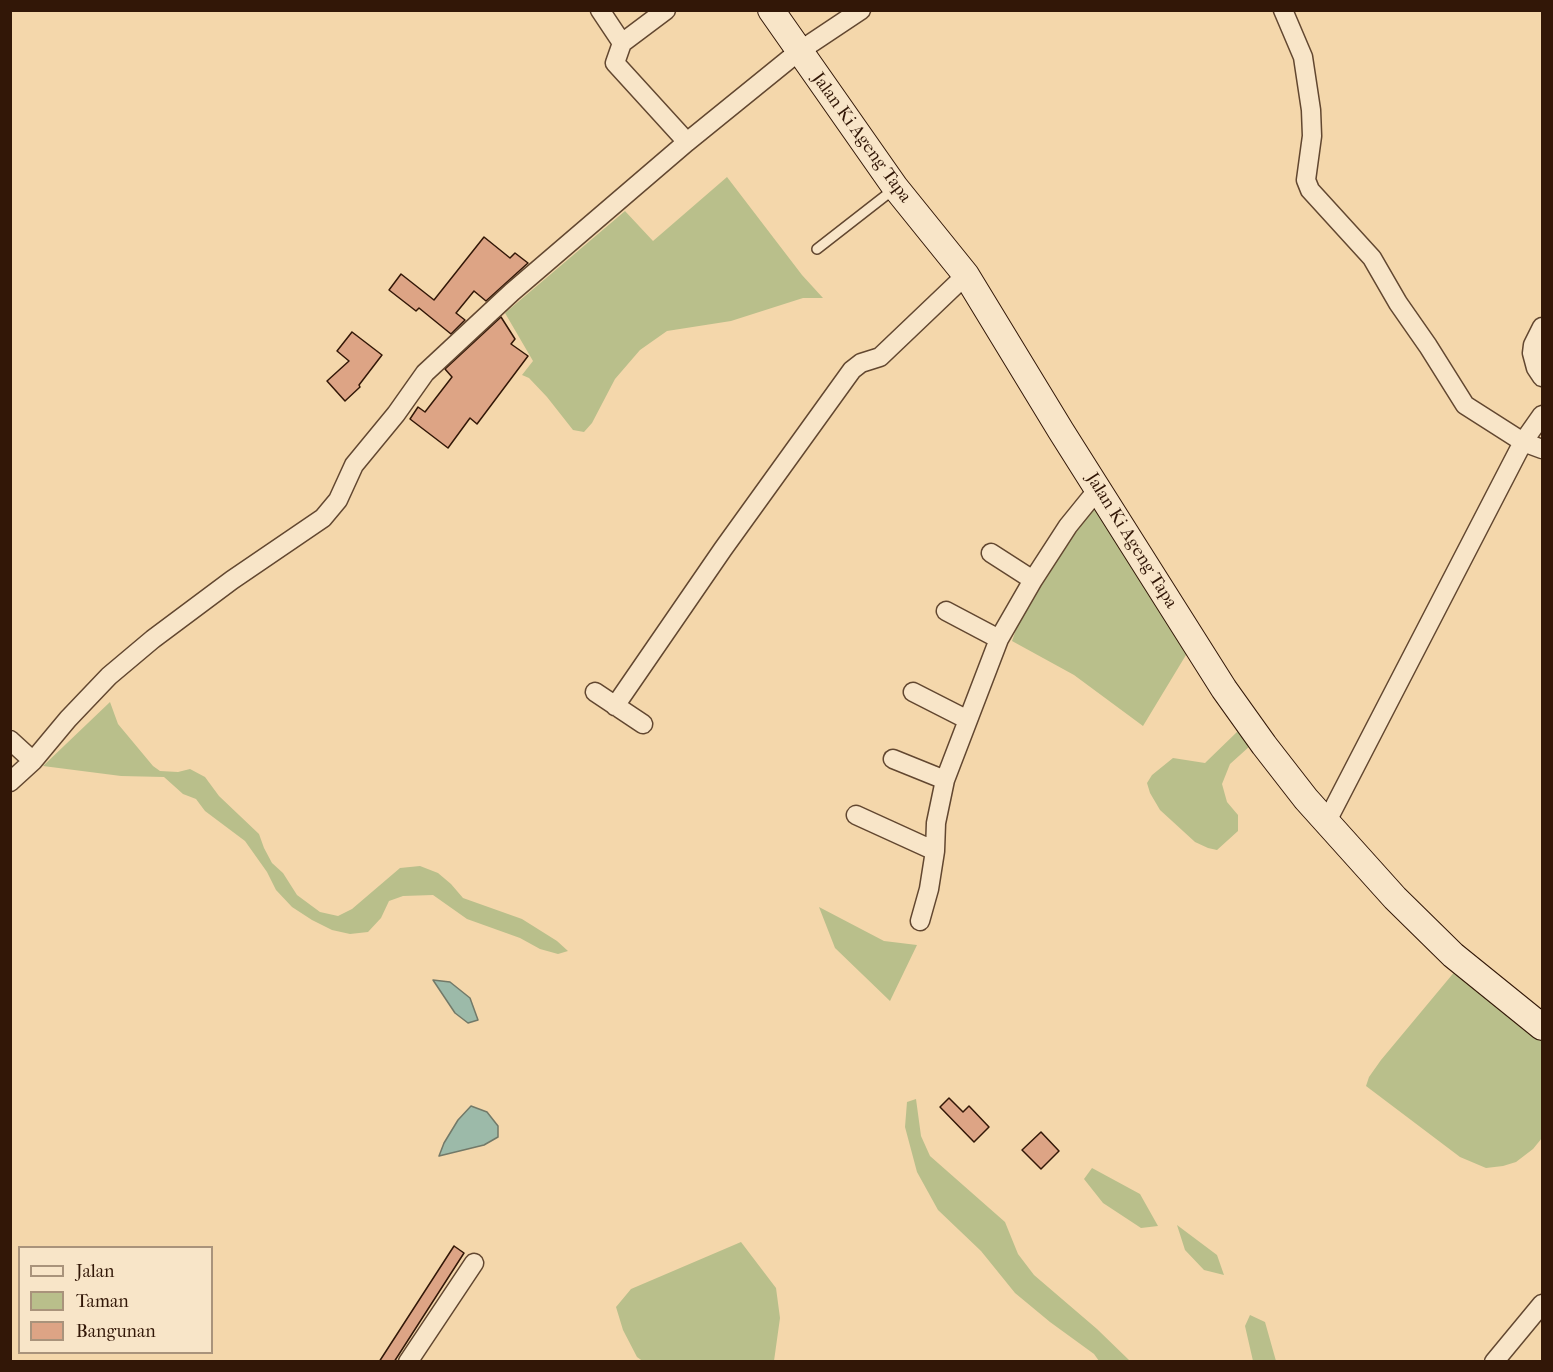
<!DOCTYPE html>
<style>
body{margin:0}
#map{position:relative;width:1553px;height:1372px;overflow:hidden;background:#f4d7ab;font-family:"IM FELL French Canon",serif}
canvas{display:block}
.frame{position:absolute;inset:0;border:12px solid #321707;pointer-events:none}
.legend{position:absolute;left:18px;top:1246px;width:195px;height:108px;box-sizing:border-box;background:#f8e5c8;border:2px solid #a9937b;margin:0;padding:8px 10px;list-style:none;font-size:18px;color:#321707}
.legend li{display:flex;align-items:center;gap:12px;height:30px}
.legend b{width:30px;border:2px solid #a9937b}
</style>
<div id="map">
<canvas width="1553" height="1372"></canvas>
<div class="frame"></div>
<ul class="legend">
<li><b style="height:8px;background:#f8e5c8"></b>Jalan</li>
<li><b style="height:16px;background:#b9bf8b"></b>Taman</li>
<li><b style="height:16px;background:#dda485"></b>Bangunan</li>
</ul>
</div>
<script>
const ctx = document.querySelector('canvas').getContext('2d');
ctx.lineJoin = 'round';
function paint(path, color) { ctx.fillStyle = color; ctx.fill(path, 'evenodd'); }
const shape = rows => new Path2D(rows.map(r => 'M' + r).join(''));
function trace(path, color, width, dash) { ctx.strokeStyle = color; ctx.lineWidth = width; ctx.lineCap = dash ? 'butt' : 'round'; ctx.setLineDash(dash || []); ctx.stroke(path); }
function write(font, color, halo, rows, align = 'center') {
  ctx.font = font + ' "IM FELL French Canon",serif'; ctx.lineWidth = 4.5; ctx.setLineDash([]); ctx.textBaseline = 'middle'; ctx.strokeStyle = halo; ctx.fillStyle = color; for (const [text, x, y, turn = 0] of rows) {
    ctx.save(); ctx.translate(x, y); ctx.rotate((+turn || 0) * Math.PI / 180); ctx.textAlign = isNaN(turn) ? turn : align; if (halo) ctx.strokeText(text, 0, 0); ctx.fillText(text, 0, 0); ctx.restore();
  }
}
paint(shape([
 [727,177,802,275,823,298,803,298,731,321,667,331,640,350,615,379,592,423,584,432,573,430,547,397,529,378,522,375,533,361,505,313,625,211,653,241],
 [1096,501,1189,650,1143,726,1074,675,1012,641,1019,621,1076,529],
 [110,702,118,724,153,766,160,771,178,772,190,769,205,777,219,796,259,834,264,848,272,863,283,873,297,895,320,912,338,916,352,909,400,868,420,866,438,873,451,884,463,898,522,919,557,941,568,951,558,954,540,949,520,938,467,919,433,895,403,896,389,901,381,918,368,932,350,934,332,930,312,920,292,907,276,890,267,872,245,841,205,811,196,799,183,794,164,777,121,776,43,766],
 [1239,730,1250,746,1230,764,1222,784,1227,802,1238,815,1238,831,1217,850,1208,848,1195,842,1160,810,1150,793,1147,783,1152,775,1173,758,1205,763],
 [819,907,884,941,917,945,890,1001,835,948],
 [1456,970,1542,1037,1542,1138,1533,1149,1516,1162,1503,1166,1486,1168,1460,1157,1366,1086,1369,1077,1381,1060],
 [916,1099,921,1136,930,1156,1005,1222,1018,1254,1034,1275,1097,1329,1130,1361,1099,1361,1094,1354,1050,1322,1015,1293,981,1251,938,1210,917,1172,905,1127,907,1102],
 [1092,1168,1140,1194,1158,1226,1141,1228,1103,1203,1084,1179],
 [1177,1225,1217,1255,1224,1275,1204,1270,1185,1250],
 [741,1242,776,1288,780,1318,774,1361,644,1362,637,1357,623,1330,616,1307,631,1289],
 [1250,1315,1265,1322,1276,1361,1253,1361,1245,1326]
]), '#b9bf8b');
const water = shape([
 [433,980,450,982,470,998,478,1020,468,1023,455,1013,433,980],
 [471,1106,487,1112,498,1126,498,1137,484,1145,439,1156,444,1143,458,1120,471,1106]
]);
paint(water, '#9cbaa9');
trace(water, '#727968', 1.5);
const building = shape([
 [484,237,510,258,515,253,528,263,486,301,474,291,456,313,465,320,451,334,419,308,416,311,389,290,401,274,434,300,484,237],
 [501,317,515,339,511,344,528,356,477,424,470,418,448,448,410,419,418,407,425,412,452,377,445,369,501,317],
 [352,332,382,355,359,385,360,387,345,401,327,381,349,361,337,351,352,332],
 [949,1098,963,1112,969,1106,989,1127,974,1142,940,1107,949,1098],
 [1041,1132,1059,1151,1041,1169,1022,1150,1041,1132],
 [454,1246,464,1253,394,1362,379,1362,454,1246]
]);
paint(building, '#dda485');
trace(building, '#321707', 1.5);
const lane = shape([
 [817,249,894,189]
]);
const street = shape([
 [600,10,622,43],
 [666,10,622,43,615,63,687,142],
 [1283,10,1303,57,1311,110,1312,136,1306,180,1310,190,1372,258,1398,303,1428,346,1465,405,1523,442,1542,449],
 [1542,327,1533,345,1532,353,1536,368,1542,377],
 [991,553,1033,580],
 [946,611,999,639],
 [595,692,643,724],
 [913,692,968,720],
 [615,706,723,549,852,370,861,363,880,357,966,275],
 [10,740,33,761],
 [893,759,945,780],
 [10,782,33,761,68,719,109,676,153,639,232,580,323,518,338,500,354,465,396,414,425,373,512,292,687,142,798,52,861,10],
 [856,815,935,851],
 [1327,821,1523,442,1542,415],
 [920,921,929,889,935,851,936,823,945,780,999,639,1033,580,1068,526,1098,489],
 [408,1362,474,1263],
 [1494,1362,1542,1304]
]);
const secondary = shape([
 [771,10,895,187,966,275,1061,431,1224,689,1264,745,1306,799,1395,898,1453,955,1542,1027]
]);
trace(lane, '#624730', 12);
trace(street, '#624730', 21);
trace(secondary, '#321707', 28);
trace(lane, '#f8e5c8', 9);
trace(street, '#f8e5c8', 18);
trace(secondary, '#f8e5c8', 26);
write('18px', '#321707', '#f8e5c8', [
 ["Jalan Ki Ageng Tapa",861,138,54],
 ["Jalan Ki Ageng Tapa",1131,541,58]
]);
</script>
